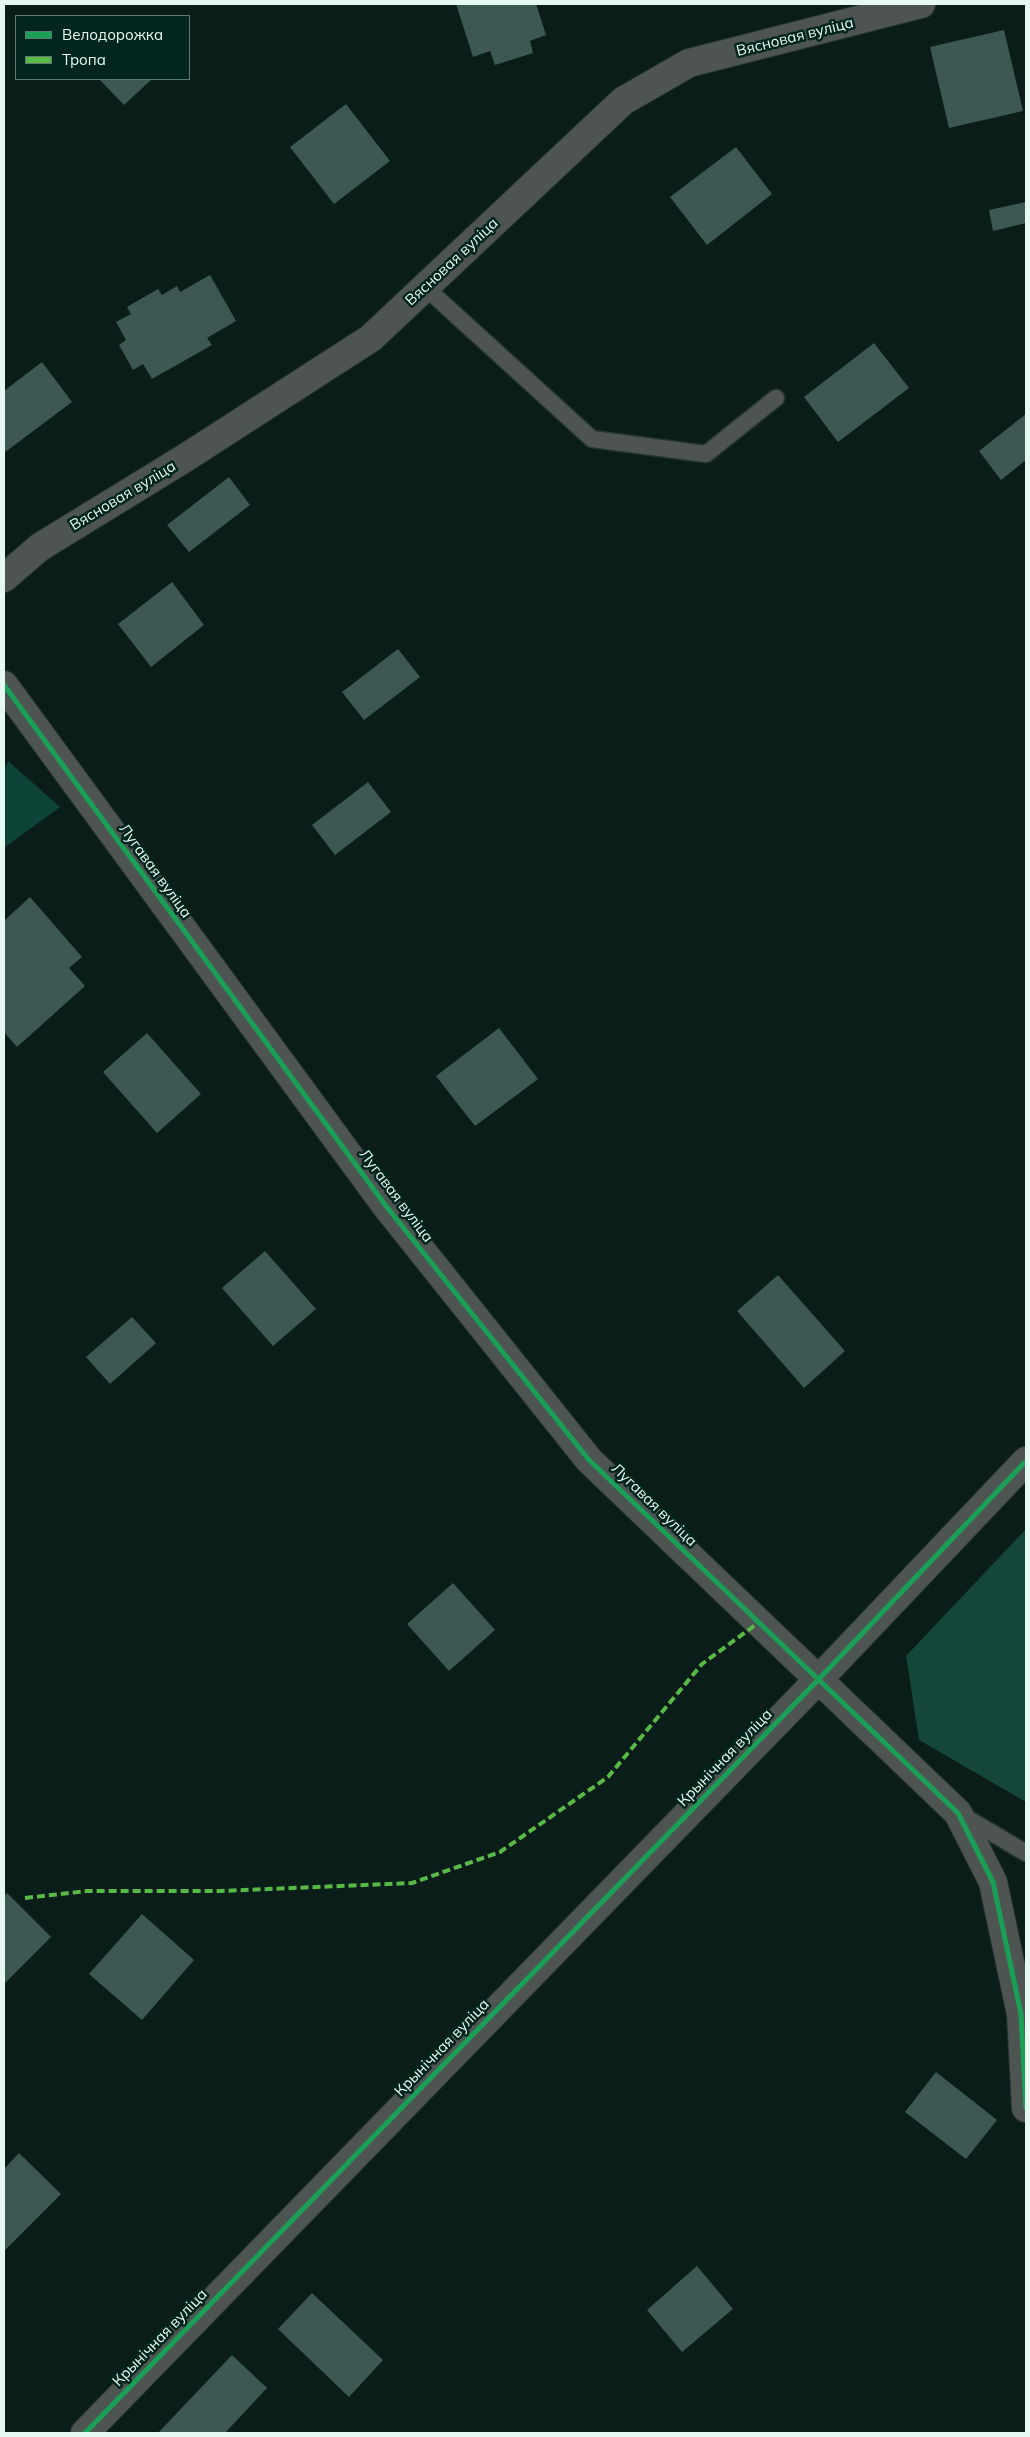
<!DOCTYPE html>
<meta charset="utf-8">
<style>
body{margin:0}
#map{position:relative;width:1030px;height:2437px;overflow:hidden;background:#0a1d19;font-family:Mulish,sans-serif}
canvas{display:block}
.frame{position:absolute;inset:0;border:5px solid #e6f9f2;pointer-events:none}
.legend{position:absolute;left:15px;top:15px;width:175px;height:65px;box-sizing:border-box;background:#02251d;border:1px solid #5d7a72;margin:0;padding:6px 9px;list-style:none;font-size:15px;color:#e6f9f2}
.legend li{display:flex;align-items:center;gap:10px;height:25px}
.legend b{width:25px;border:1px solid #5d7a72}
</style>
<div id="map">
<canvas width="1030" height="2437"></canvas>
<div class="frame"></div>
<ul class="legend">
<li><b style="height:6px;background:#1a9f57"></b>Велодорожка</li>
<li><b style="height:6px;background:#58b947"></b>Тропа</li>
</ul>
</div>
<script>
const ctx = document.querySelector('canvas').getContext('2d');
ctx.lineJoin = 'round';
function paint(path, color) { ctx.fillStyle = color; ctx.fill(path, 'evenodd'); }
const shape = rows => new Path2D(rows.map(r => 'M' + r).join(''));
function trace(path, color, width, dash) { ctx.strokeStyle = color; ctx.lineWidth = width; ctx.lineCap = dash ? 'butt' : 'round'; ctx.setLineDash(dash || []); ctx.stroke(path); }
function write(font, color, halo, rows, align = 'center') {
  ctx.font = font + ' Mulish,sans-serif'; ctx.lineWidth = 5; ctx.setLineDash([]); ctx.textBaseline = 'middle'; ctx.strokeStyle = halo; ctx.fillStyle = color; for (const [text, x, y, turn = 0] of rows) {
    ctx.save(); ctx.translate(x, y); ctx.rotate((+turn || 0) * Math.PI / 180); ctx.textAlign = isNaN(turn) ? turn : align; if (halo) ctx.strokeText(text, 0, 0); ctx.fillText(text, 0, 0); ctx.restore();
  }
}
paint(shape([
 [8,761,60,807,4,848,4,773]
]), '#0d4437');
paint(shape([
 [1026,1529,1026,1802,919,1740,906,1656]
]), '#15463a');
paint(shape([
 [456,4,536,4,546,35,530,41,533,53,495,65,490,51,473,57],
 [1004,30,1023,111,949,128,930,47],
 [99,79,152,79,124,105],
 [346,104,390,161,334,204,290,147],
 [736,147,772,194,707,245,670,197],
 [1026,202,1026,223,993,231,989,210],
 [210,275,236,321,207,338,212,345,152,379,143,364,133,370,119,345,126,340,116,322,131,314,127,307,158,289,162,295,177,286,180,292],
 [874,343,909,388,838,442,804,397],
 [42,362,72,402,4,453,4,391],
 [1026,414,1026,460,1001,480,979,451],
 [229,477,250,505,189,552,167,525],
 [172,582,204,625,151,667,118,624],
 [398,649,420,677,364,720,342,692],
 [368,782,391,812,335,855,312,825],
 [30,897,82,957,69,968,85,986,17,1047,4,1032,4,921],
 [499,1028,538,1079,475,1126,436,1076],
 [147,1033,201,1094,157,1133,103,1072],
 [265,1251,316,1309,273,1346,222,1288],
 [778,1275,845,1351,804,1388,737,1311],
 [132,1317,156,1343,110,1384,86,1357],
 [453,1583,495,1630,449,1671,407,1624],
 [7,1893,51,1937,5,1983,4,1896],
 [142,1914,194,1960,142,2020,89,1974],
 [936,2072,997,2120,966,2159,905,2112],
 [19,2153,61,2194,4,2251,4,2169],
 [697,2266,733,2309,682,2352,647,2310],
 [312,2293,383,2360,349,2397,278,2329],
 [232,2355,267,2388,225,2433,158,2433]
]), '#3d5852');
const service = shape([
 [425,287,592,439,706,454,776,398],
 [960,1814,1026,1853]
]);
const minor = shape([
 [4,578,40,547,185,458,371,338,623,101,689,63,921,4],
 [4,685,386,1206,589,1460,958,1813,993,1882,1021,2014,1026,2108]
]);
const tertiary = shape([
 [85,2433,818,1680,1026,1461]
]);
trace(service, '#263632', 19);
trace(minor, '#263632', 30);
trace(tertiary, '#263632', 30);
trace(service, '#4d5451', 16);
trace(minor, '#4d5451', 28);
trace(tertiary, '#4d5451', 28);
trace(shape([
 [25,1898,87,1891,221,1891,412,1883,500,1852,608,1777,702,1664,758,1623]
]), '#58b947', 4, [8, 4]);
trace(shape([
 [4,685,386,1206,589,1460,958,1813,993,1882,1021,2014,1026,2108],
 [85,2433,818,1680,1026,1461]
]), '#1a9f57', 5);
write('15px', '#e6f9f2', '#02251d', [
 ["Вясновая вуліца",795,37,-14],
 ["Вясновая вуліца",452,262,-43],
 ["Вясновая вуліца",123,496,-31],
 ["Лугавая вуліца",155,871,54],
 ["Лугавая вуліца",396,1196,53],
 ["Лугавая вуліца",654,1505,44],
 ["Крынічная вуліца",725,1758,-46],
 ["Крынічная вуліца",442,2048,-46],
 ["Крынічная вуліца",160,2338,-46]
]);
</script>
